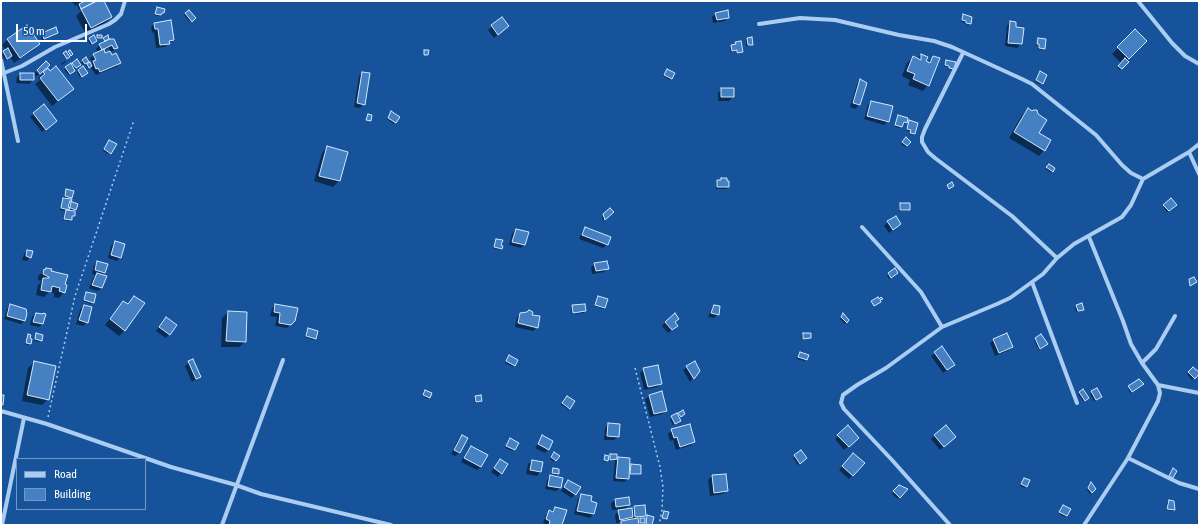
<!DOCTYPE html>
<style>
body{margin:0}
#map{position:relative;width:1200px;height:526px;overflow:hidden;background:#16539a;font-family:"Asap Condensed",sans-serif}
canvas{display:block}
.frame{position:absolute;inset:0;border:2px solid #fff;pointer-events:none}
.legend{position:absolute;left:16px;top:458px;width:130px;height:52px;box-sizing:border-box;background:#16539a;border:1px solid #7398c2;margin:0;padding:5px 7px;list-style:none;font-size:12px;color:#fff}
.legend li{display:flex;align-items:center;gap:8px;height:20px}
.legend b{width:20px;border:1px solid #7398c2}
.scale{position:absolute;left:16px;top:24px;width:71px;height:18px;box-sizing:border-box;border:2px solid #fff;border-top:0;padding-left:5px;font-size:12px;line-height:14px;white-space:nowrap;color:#fff;-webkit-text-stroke:3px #16539a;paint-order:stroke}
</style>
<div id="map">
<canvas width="1200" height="526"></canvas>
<div class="frame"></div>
<ul class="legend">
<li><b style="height:5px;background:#abcdf2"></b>Road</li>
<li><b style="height:11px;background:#4480c2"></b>Building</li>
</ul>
<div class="scale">50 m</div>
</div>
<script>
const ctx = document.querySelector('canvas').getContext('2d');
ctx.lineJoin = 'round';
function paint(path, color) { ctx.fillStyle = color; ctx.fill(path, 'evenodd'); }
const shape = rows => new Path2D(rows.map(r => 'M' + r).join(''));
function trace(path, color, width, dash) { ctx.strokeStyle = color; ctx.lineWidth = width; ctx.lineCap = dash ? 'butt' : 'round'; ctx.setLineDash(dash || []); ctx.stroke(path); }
paint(shape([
 [72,1,95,1,91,5,99,1,103,1,111,17,105,23,85,33,76,16,85,7,79,10,77,5,75,6],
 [157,8,163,13,158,16,154,15],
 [189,11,195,18,190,22,184,15],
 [715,14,728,17,725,21,713,23,712,17],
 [964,16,970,23,968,25,961,21],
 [502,18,508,26,494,38,488,30],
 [1010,22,1021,44,1017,48,1005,46,1007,26],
 [155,23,173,40,165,47,156,48,154,32,152,33,151,27],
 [1135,31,1146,41,1126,61,1127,62,1120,70,1117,68,1121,63,1112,54],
 [57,33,42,40,41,36,42,34],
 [97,36,101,36,101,38,99,39,95,39,96,41,90,45,88,40,95,38],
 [8,39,38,44,33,50,14,63,10,57,5,60,2,54,6,51,2,45],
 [747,39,752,44,750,46,746,46,746,40],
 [1038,39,1044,48,1042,50,1038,49,1038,46,1036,45],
 [113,40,117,48,110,53,112,56,120,63,116,67,96,75,90,67,88,69,85,64,83,65,81,62,85,59,90,65,92,63,90,58,98,53,96,49,100,45],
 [109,48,110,52,105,54,103,50],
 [736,43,742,52,741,53,736,54,736,51,731,52,730,48],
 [70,51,72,54,66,59,63,55],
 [921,55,926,57,925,61,928,63,933,57,928,85,923,91,908,85,910,80,902,76,907,63,913,58,917,59],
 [65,61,66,62,62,65,61,64],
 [947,61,953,68,951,70,948,69,949,67,944,66],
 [46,63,48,65,36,77,34,74],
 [73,64,78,66,68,75,64,69],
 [48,70,73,89,52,106,35,84,40,80,38,78],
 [79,70,85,75,80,77,77,72],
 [667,70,671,78,670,80,663,76],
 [362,73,364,104,360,108,354,107,359,76],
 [20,74,33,80,29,84,16,83,17,77],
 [1039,74,1042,83,1040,84,1035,82],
 [860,80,866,84,859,105,855,109,850,107,857,84],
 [722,89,733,97,729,101,718,101,718,93],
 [872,102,888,121,884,125,864,119,868,105],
 [43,105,52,124,42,132,30,117],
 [1028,110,1044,150,1039,156,1009,138,1022,115],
 [390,114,396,122,394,124,387,119],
 [899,116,906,123,904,124,902,123,900,128,895,127],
 [909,121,914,134,912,135,909,134,910,132,906,130],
 [906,139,910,142,905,147,901,144],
 [108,142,110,153,109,154,103,151],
 [327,147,347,152,339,181,333,187,314,181,322,153],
 [1049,165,1054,169,1051,173,1046,169],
 [722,179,726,182,728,182,728,187,727,189,716,189,716,183],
 [66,190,71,197,69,200,75,209,73,211,69,209,68,211,74,216,71,217,69,221,63,220,65,211,60,210],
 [1171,199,1174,207,1167,212,1163,207],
 [900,204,909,209,907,211,899,211,899,206],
 [609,209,612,212,603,221,602,217],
 [888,222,900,224,889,233,884,226],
 [585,228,607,244,603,248,579,239,582,232],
 [516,230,524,245,521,248,509,245,512,234],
 [497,240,501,248,500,250,493,248],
 [115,242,120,257,117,261,108,258,111,246],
 [27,251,30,257,27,261,22,260,24,254],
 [98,262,107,265,104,273,102,276,101,288,98,291,89,288,93,278,96,275,92,274,94,265],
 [595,264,607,268,604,272,592,274,591,267],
 [46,269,64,285,64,292,59,298,54,297,54,293,49,292,44,297,36,295,38,285,42,281,38,280,38,276],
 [895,270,895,275,889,279,887,275],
 [86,293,93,302,91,304,83,301],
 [134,297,125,330,119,336,105,325,123,302,127,305],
 [597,298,604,308,603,309,595,306],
 [11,305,24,321,21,324,4,319,7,309],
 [275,305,294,320,287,328,275,326,277,317,270,316,272,309],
 [84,306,87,322,83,326,76,324,80,310],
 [573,306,585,311,584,313,572,314,571,308],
 [715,306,718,315,714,318,708,317,711,310],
 [1077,306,1083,309,1076,312,1075,307],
 [228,312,246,313,245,342,239,347,221,347,222,318],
 [36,314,42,324,39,327,30,325,32,317],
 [521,314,531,315,537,327,533,331,515,327,517,317],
 [843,315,848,320,845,324,840,319],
 [163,322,169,334,166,338,156,331],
 [665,322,674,323,673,329,668,333,662,326],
 [309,330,316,338,314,340,305,337],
 [37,334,41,341,39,342,34,341],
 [803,334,810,334,810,338,808,339,802,340,801,336],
 [28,335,30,343,29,345,25,344],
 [1036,339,1045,346,1039,350,1034,340],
 [994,340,1012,346,1009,350,995,356,990,343],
 [800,353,807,359,805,361,797,359],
 [935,353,950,368,943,373,931,356],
 [509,357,515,365,513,367,505,363],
 [192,360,200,376,192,382,185,366],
 [34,362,48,399,42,405,22,401,28,368],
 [687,367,699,371,690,382,683,370],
 [1193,368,1199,373,1192,380,1187,374],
 [644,369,661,384,657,387,644,390,640,373],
 [1141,385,1130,393,1128,388,1129,387],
 [1083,390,1086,399,1083,401,1078,394],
 [425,391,430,393,428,399,422,396],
 [1092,392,1099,398,1094,401,1090,394],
 [661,393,666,411,662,414,650,417,645,399,649,396],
 [476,397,481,401,480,402,475,403,474,398],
 [565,398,569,408,568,409,561,405],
 [679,414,683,416,678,418,680,421,673,425,670,419],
 [609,424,618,437,614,440,604,440,605,428],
 [848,427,857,438,844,450,835,439],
 [672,430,694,442,691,445,676,450,673,440,670,441,668,434],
 [935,435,951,441,940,450,931,439],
 [462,436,466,439,459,453,455,456,451,454,458,440],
 [543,437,548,449,545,453,535,448],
 [510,440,517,443,513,451,505,448],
 [471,447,481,467,477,470,461,462,467,451],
 [801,451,804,460,798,465,793,458],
 [553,455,556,460,554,462,550,459],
 [611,455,616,455,616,460,618,458,629,468,631,465,640,474,638,475,628,475,628,479,624,482,613,481,615,460,609,461,609,458,606,462,603,461,605,456,609,457],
 [850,458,853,475,849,479,839,470],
 [500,460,501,473,498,477,491,472],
 [532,461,542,463,540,472,537,476,526,474,528,464],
 [553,469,558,474,556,475,551,474],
 [725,475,727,491,723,494,710,496,708,480,712,476],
 [550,476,560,488,556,491,545,489,547,480],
 [1024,479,1026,487,1025,488,1020,486],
 [568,481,575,494,572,498,561,491],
 [1090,485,1095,489,1090,494,1087,490],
 [899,486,906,489,898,499,892,494],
 [581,495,590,502,596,503,593,514,590,518,574,514,578,499],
 [615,500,629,505,624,510,631,511,634,507,645,516,641,519,644,523,638,525,619,525,622,522,616,523,615,515,621,509,612,510,611,503],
 [1169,501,1174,510,1172,511,1166,510,1167,503],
 [555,508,561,525,547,525,543,523,546,515],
 [1062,508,1067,515,1065,517,1059,514],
 [648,516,653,517,651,525,645,525],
 [1199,517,1199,525,1197,525,1198,518]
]), '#0007');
const building = shape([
 [85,1,96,1,81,9,79,4,85,1],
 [97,1,104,1,112,17,91,28,81,9,97,1],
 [157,7,165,9,164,13,162,13,161,15,155,14,157,7],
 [189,10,196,18,192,22,185,13,189,10],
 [728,10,729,18,717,20,715,13,728,10],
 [963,14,972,17,971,24,966,23,966,21,962,20,963,14],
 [502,17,509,26,498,35,491,25,502,17],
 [171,20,174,40,169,41,170,44,160,45,158,29,155,29,154,23,171,20],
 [1010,21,1016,22,1016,27,1024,28,1022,44,1008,43,1010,21],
 [27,25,40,44,20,58,7,39,27,25],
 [56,27,58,33,44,39,42,33,56,27],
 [1135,29,1147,41,1129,59,1117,47,1135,29],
 [94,35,97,41,92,44,89,38,94,35],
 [97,35,102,35,102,38,97,38,97,35],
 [108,35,109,39,105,41,103,38,108,35],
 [752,37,753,45,748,45,747,38,752,37],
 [1038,38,1046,39,1045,49,1039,48,1039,44,1037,44,1038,38],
 [110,39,114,39,118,48,114,49,112,45,102,50,99,44,110,39],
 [741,41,743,52,737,53,737,50,732,51,731,45,736,44,735,42,741,41],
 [8,48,12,56,7,59,3,51,8,48],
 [104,49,105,53,110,51,112,55,116,53,121,63,100,72,98,68,96,69,93,61,96,60,93,54,104,49],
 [70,50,73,54,71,56,68,51,70,50],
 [424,50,429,50,428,55,424,55,424,50],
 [66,51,70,57,67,59,63,53,66,51],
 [921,54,928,57,926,61,930,63,933,56,940,58,929,86,913,79,915,74,907,71,913,56,921,60,921,54],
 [86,57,89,62,85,64,82,60,86,57],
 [1125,58,1129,62,1122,69,1118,66,1125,58],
 [77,59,81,65,76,68,72,63,77,59],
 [946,60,956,62,954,69,949,68,949,66,945,65,946,60],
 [46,61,50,65,40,74,37,70,46,61],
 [90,62,92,66,89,68,87,64,90,62],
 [71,63,75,71,70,74,65,67,71,63],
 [56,66,74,89,58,101,40,78,45,74,43,72,48,68,50,71,56,66],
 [83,66,88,73,82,77,78,70,83,66],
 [667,69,675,73,672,79,664,75,667,69],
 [1040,71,1047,75,1043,84,1036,80,1040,71],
 [362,72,370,73,365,105,357,103,362,72],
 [20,73,34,73,34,80,20,80,20,73],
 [860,79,867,83,860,105,853,103,860,79],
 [721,88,734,88,734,97,721,97,721,88],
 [871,101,893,106,889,122,867,116,871,101],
 [44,104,57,121,46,130,33,113,44,104],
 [1028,108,1032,111,1033,110,1037,110,1038,114,1047,120,1039,133,1051,140,1045,151,1014,132,1028,108],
 [391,111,400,117,396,123,388,118,391,111],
 [368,114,372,115,371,121,366,120,368,114],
 [898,115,908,118,907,123,904,122,902,127,895,125,898,115],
 [909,120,918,123,915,134,910,133,911,130,907,129,909,120],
 [906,137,911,142,907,146,902,142,906,137],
 [109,140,117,144,111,154,104,149,109,140],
 [327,146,348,152,340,181,319,176,327,146],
 [1049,164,1055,168,1053,172,1046,167,1049,164],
 [721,178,727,178,727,181,729,181,729,187,717,187,717,180,721,180,721,178],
 [952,182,954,186,949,189,947,185,952,182],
 [66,189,74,191,72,198,65,196,66,189],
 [63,198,72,199,69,210,61,208,63,198],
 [1171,198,1177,205,1169,211,1163,205,1171,198],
 [70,201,78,204,76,210,68,207,70,201],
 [900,203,910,203,910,210,900,210,900,203],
 [610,208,614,212,605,220,603,214,610,208],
 [66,210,75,211,75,216,72,216,72,220,64,219,66,210],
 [896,216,901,224,893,230,887,221,896,216],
 [585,227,611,237,608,245,582,235,585,227],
 [516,229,529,232,525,245,512,242,516,229],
 [496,239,503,240,501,245,503,246,502,249,494,247,496,239],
 [115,241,125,244,121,258,111,255,115,241],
 [27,250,33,251,31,258,26,256,27,250],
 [97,261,108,264,105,273,95,270,97,261],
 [607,261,609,269,596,271,594,263,607,261],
 [46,268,52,269,51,271,68,275,65,284,67,285,65,293,59,291,60,288,52,286,51,292,41,290,43,278,49,278,49,277,43,274,44,269,45,270,46,268],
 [895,268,898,273,891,278,888,273,895,268],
 [97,273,107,276,102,288,92,285,97,273],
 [1194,277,1197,282,1190,286,1189,279,1194,277],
 [86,292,96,294,94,303,84,300,86,292],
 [134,296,145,303,125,331,110,319,123,301,128,304,134,296],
 [598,296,608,299,605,308,595,305,598,296],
 [878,297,879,299,881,297,883,299,880,300,881,302,874,306,871,301,878,297],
 [1082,303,1084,310,1078,311,1076,305,1082,303],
 [10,304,26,309,27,314,25,321,7,316,10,304],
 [275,304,298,308,295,321,291,325,279,323,280,313,274,312,275,304],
 [585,304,586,311,573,313,572,305,585,304],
 [84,305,92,307,88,323,79,320,84,305],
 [714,305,720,306,719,315,711,313,714,305],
 [529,310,533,312,532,315,540,316,538,328,518,323,520,313,527,312,529,310],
 [228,311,247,312,246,342,226,341,228,311],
 [36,313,43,314,43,313,46,314,43,324,33,322,36,313],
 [675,313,679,319,675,322,678,326,672,330,665,322,675,313],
 [843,313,849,320,847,323,841,317,843,313],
 [166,317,177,325,170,335,159,327,166,317],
 [308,328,318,331,316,339,306,336,308,328],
 [36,333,43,335,42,341,35,339,36,333],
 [803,333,811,333,811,338,803,339,803,333],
 [1007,333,1013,347,999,353,993,339,1007,333],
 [28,334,31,335,30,338,32,339,31,344,26,343,28,334],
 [1041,334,1048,344,1040,349,1035,338,1041,334],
 [942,346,955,365,947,370,934,352,942,346],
 [800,352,809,355,807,360,798,357,800,352],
 [509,355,518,360,515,366,506,361,509,355],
 [193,359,201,377,196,379,188,361,193,359],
 [34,361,56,366,49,400,27,395,34,361],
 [695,361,700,371,694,379,686,366,695,361],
 [658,365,662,384,648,387,643,368,658,365],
 [1193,367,1199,372,1199,374,1195,379,1188,372,1193,367],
 [1139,379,1144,384,1132,392,1128,386,1139,379],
 [1097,388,1102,397,1096,400,1091,391,1097,388],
 [1083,389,1089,398,1085,401,1079,392,1083,389],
 [425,390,432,393,430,398,423,395,425,390],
 [662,391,667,411,654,414,649,395,662,391],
 [1,395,4,395,3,405,1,405,1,395],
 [481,395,482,401,476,402,475,396,481,395],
 [567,396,575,401,570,409,562,403,567,396],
 [683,410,685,414,681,417,678,413,683,410],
 [677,413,681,421,675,424,671,416,677,413],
 [608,423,620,424,619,437,607,436,608,423],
 [690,424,695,442,680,447,677,437,674,438,671,429,690,424],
 [848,425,859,438,849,447,837,435,848,425],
 [946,425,956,437,944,447,934,435,946,425],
 [462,435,468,438,460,453,454,450,462,435],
 [542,435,553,441,549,450,538,444,542,435],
 [510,438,519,443,515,450,506,446,510,438],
 [471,446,488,455,481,467,464,458,471,446],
 [801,450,807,458,800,464,794,455,801,450],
 [554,452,560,456,556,461,551,457,554,452],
 [853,453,865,463,853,476,842,466,853,453],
 [610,454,617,454,617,459,610,460,610,454],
 [605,455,609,456,608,461,604,460,605,455],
 [618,457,630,458,629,479,616,478,618,457],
 [500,459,508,464,502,474,494,468,500,459],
 [532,460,543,462,541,472,530,470,532,460],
 [631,464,641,465,641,474,630,474,631,464],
 [553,468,559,469,559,474,552,473,553,468],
 [1173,468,1177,471,1173,478,1169,476,1173,468],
 [726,474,728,491,714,493,712,475,726,474],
 [550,475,563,478,561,488,548,486,550,475],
 [1024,478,1030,480,1027,487,1021,484,1024,478],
 [568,480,581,487,576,495,564,487,568,480],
 [1091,482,1096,489,1092,493,1088,488,1091,482],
 [899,485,908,489,900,498,893,491,899,485],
 [581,494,592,496,591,501,597,503,594,514,577,511,581,494],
 [629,497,630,505,616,507,615,499,629,497],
 [1169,500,1174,501,1175,510,1167,509,1169,500],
 [645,505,646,516,635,517,634,506,645,505],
 [1063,505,1071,509,1067,516,1059,512,1063,505],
 [555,507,567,510,562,525,549,525,550,521,546,519,549,510,553,512,555,507],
 [632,508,633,517,620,520,618,510,632,508],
 [664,511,669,512,667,519,662,518,664,511],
 [647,515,654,517,652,525,646,524,647,515],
 [638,518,639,525,621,525,621,521,638,518],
 [640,518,645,518,645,523,640,523,640,518]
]);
paint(building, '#4480c2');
trace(building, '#d3e7fc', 1);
trace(shape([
 [635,368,660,467,663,487,662,510,659,525],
 [48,417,75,296,134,120]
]), '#abcdf2', 1.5, [2, 3]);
trace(shape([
 [1138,1,1172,43,1185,56,1199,64],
 [759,24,800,18,835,20,899,35,934,41,952,47,1022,79,1032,84,1096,135,1122,165,1131,173,1143,179,1189,152,1199,144],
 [963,53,925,129,922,137,922,142,928,152,935,158,1012,216,1057,258],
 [1,60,18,141],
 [4,73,22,66,55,47,109,24,115,20,121,14,125,1],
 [1189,152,1199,174],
 [862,227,921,292,942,327],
 [1032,282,1077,403],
 [1142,363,1156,349,1175,316],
 [1158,385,1199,393],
 [1,411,47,424,171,467,236,485,261,494,391,525],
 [1128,458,1179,483,1199,489],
 [2,525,24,418],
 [222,525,283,360],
 [950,525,892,460,844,409,841,403,843,395,857,385,886,368,942,327,997,304,1010,298,1043,274,1057,258,1074,244,1122,217,1131,205,1143,179],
 [1084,525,1128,458,1158,401,1160,393,1158,385,1142,363,1131,344,1123,321,1089,237]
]), '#abcdf2', 4);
</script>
